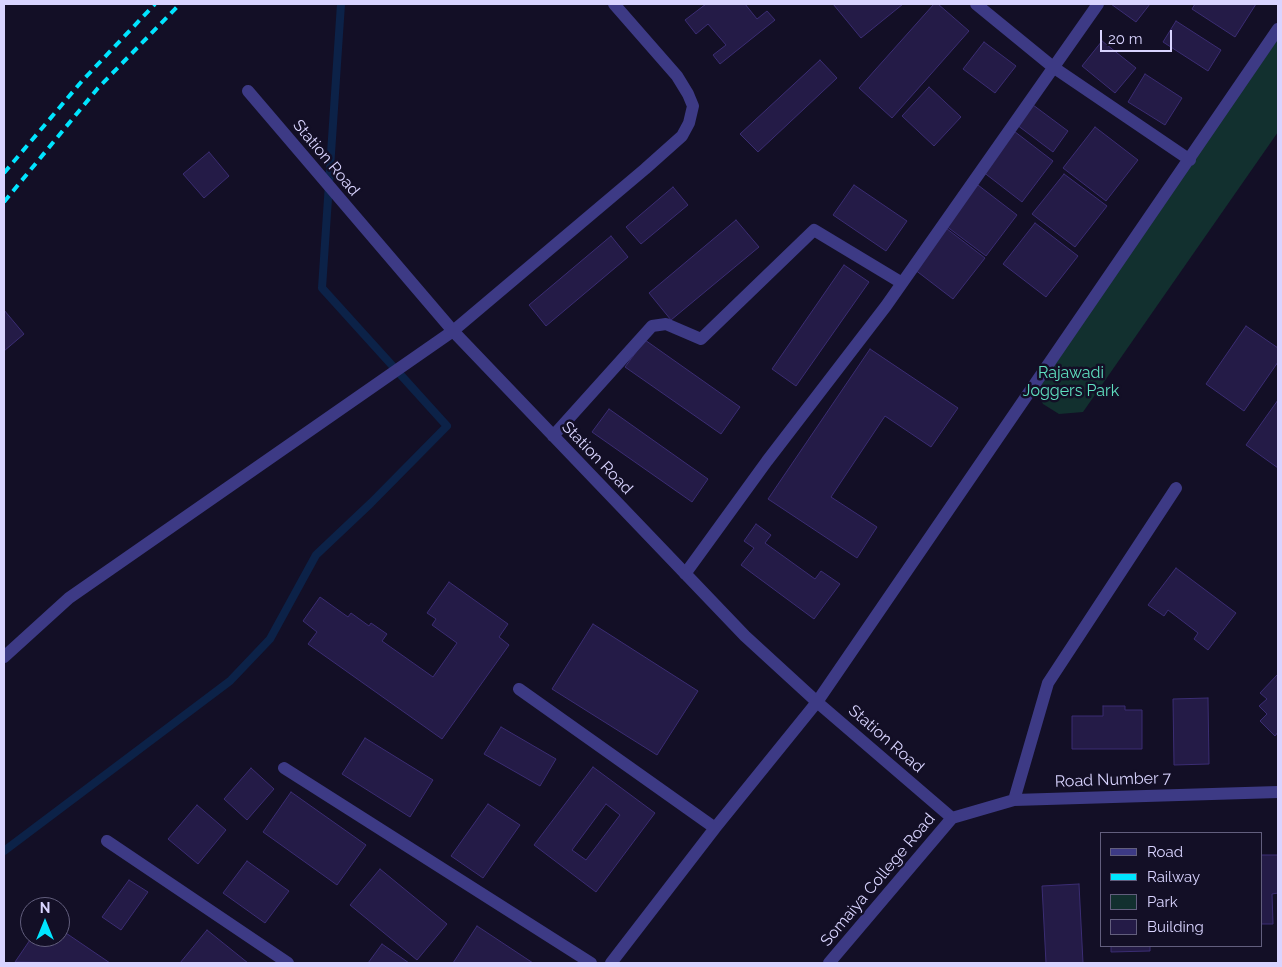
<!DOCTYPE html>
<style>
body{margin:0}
#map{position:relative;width:1282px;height:967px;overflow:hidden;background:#130f26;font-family:Raleway,sans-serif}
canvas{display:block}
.frame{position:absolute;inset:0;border:5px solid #d9d4ff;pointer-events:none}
.legend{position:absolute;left:1100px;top:832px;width:162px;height:115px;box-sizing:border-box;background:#130f26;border:1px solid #625e7d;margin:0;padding:6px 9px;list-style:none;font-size:15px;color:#d9d4ff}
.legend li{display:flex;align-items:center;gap:10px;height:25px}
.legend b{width:25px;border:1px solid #625e7d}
.north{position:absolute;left:20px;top:897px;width:50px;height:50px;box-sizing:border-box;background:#130f26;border:1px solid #625e7d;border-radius:50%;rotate:0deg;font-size:14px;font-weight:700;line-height:20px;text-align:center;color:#d9d4ff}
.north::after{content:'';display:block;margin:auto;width:18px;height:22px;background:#00e5ff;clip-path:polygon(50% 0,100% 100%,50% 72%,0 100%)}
.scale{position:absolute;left:1100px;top:30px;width:72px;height:22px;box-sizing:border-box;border:2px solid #d9d4ff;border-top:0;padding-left:6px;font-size:15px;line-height:18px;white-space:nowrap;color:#d9d4ff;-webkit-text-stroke:4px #130f26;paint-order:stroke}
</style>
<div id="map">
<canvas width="1282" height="967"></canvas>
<div class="frame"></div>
<ul class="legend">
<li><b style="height:6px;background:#3d3a85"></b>Road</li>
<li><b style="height:6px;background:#00e5ff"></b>Railway</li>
<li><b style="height:14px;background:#12302f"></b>Park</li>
<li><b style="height:14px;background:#241b47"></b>Building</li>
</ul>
<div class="north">N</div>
<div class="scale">20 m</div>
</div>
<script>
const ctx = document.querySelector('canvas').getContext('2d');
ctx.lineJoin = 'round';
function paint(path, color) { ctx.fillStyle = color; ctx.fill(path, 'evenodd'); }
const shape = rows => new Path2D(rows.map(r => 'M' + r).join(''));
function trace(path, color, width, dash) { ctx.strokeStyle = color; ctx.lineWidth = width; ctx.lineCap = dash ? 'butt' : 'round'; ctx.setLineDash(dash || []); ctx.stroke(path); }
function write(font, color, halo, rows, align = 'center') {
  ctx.font = font + ' Raleway,sans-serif'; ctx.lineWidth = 5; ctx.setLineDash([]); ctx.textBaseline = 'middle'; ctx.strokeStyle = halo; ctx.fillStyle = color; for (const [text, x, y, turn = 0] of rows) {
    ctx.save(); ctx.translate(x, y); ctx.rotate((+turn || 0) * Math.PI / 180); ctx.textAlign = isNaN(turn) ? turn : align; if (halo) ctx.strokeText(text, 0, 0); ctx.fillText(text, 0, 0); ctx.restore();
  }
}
paint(shape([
 [1278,39,1278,132,1083,412,1059,414,1043,404,1034,386]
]), '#12302f');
trace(shape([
 [4,851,230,681,270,639,316,555,371,503,447,426,322,288,341,4]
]), '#0c2248', 8);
const building = shape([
 [706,4,745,4,757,19,767,11,775,20,720,64,713,55,726,45,708,24,696,34,685,20,706,4],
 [833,4,903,4,861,38,833,4],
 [934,4,938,4,969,31,892,118,859,88,934,4],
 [1111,4,1150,4,1136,22,1111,4],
 [1195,4,1256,4,1235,37,1192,9,1195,4],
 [1176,21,1221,50,1208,71,1163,42,1176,21],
 [1102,41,1136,68,1115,93,1082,66,1102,41],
 [984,42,1016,66,995,93,963,69,984,42],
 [820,60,837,78,758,152,740,134,820,60],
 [1145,74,1182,98,1165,125,1128,102,1145,74],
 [929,87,961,117,934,146,902,116,929,87],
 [1029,102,1068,131,1053,152,1013,122,1029,102],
 [1095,127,1138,160,1106,201,1063,168,1095,127],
 [1010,128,1053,161,1022,202,978,168,1010,128],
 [209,152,229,176,204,198,183,174,209,152],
 [1064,174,1107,206,1075,247,1032,214,1064,174],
 [974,182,1017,215,986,256,942,223,974,182],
 [854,185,907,221,886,251,833,215,854,185],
 [673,187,688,205,641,244,626,227,673,187],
 [736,220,759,247,671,320,649,293,736,220],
 [1035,223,1078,256,1046,297,1003,264,1035,223],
 [942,225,985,258,953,299,910,266,942,225],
 [611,236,628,257,546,326,529,305,611,236],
 [844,265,869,282,796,386,772,369,844,265],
 [4,310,24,334,4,351,4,310],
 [1246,326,1278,348,1278,362,1244,411,1206,384,1246,326],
 [645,340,740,407,721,434,625,367,645,340],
 [870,349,958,408,931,447,885,416,831,497,877,527,857,558,768,499,870,349],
 [1278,400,1278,468,1246,445,1278,400],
 [609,409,708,479,692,502,592,432,609,409],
 [756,524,771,535,765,543,815,579,821,571,840,584,814,619,741,565,754,548,744,541,756,524],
 [1176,568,1236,613,1208,650,1194,639,1198,633,1168,610,1164,616,1148,605,1176,568],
 [449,582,508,624,499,637,509,645,442,739,308,644,317,632,303,621,320,597,348,617,351,613,369,626,371,623,387,634,382,641,433,677,457,643,432,625,436,619,427,613,449,582],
 [593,624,698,691,657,755,552,689,593,624],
 [1278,674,1278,732,1275,736,1260,721,1267,714,1259,706,1267,699,1260,693,1278,674],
 [1208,698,1209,764,1174,765,1173,699,1208,698],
 [1103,706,1125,706,1125,710,1142,710,1142,749,1072,749,1072,716,1103,716,1103,706],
 [501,727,556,759,540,786,484,754,501,727],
 [365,738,433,780,410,817,342,774,365,738],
 [593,767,655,813,596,892,534,845,593,767],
 [606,804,620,815,586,860,572,850,606,804],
 [251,768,274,789,247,820,224,799,251,768],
 [291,792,366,845,337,885,263,832,291,792],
 [488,804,520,825,483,878,451,856,488,804],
 [197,805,226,830,198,864,168,839,197,805],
 [1261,855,1278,855,1278,893,1272,894,1273,924,1261,924,1261,855],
 [247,861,289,891,265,923,223,893,247,861],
 [380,869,447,924,417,960,350,905,380,869],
 [129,880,148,892,121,930,102,917,129,880],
 [1079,884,1083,963,1046,963,1042,886,1079,884],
 [477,926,533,963,453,963,477,926],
 [60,929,110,963,15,962,32,937,60,937,60,929],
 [207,930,248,963,180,963,207,930],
 [382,944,409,963,368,963,382,944],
 [1111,946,1150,946,1150,951,1111,952,1111,946]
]);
paint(building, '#241b47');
trace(building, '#3b2d73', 1);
trace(shape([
 [976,4,1053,67,1190,160],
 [248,91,453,331,745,636,817,702,952,818],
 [553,436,652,326,666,324,701,339,814,230,902,283],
 [685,574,767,461,886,306,1098,4],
 [4,657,69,598,453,331,645,169,682,136,689,123,693,106,688,94,677,76,614,4],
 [519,689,715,828],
 [284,768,591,963],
 [1014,800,1048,683,1176,488],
 [952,818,1014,800,1278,792],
 [107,841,288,963],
 [611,963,715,828,817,702,1278,29],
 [829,963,952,818]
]), '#3d3a85', 12);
trace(shape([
 [4,173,82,81,155,4],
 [4,202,98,88,180,4]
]), '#00e5ff', 4, [8, 6]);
write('16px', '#d9d4ff', '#130f26', [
 ["Station Road",326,158,50],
 ["Station Road",597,458,46],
 ["Station Road",886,739,41],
 ["Road Number 7",1113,780,-2],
 ["Somaiya College Road",878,880,-50]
]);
write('16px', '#5fe0c0', '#130f26', [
 ["Rajawadi",1071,373],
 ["Joggers Park",1071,391]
]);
</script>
